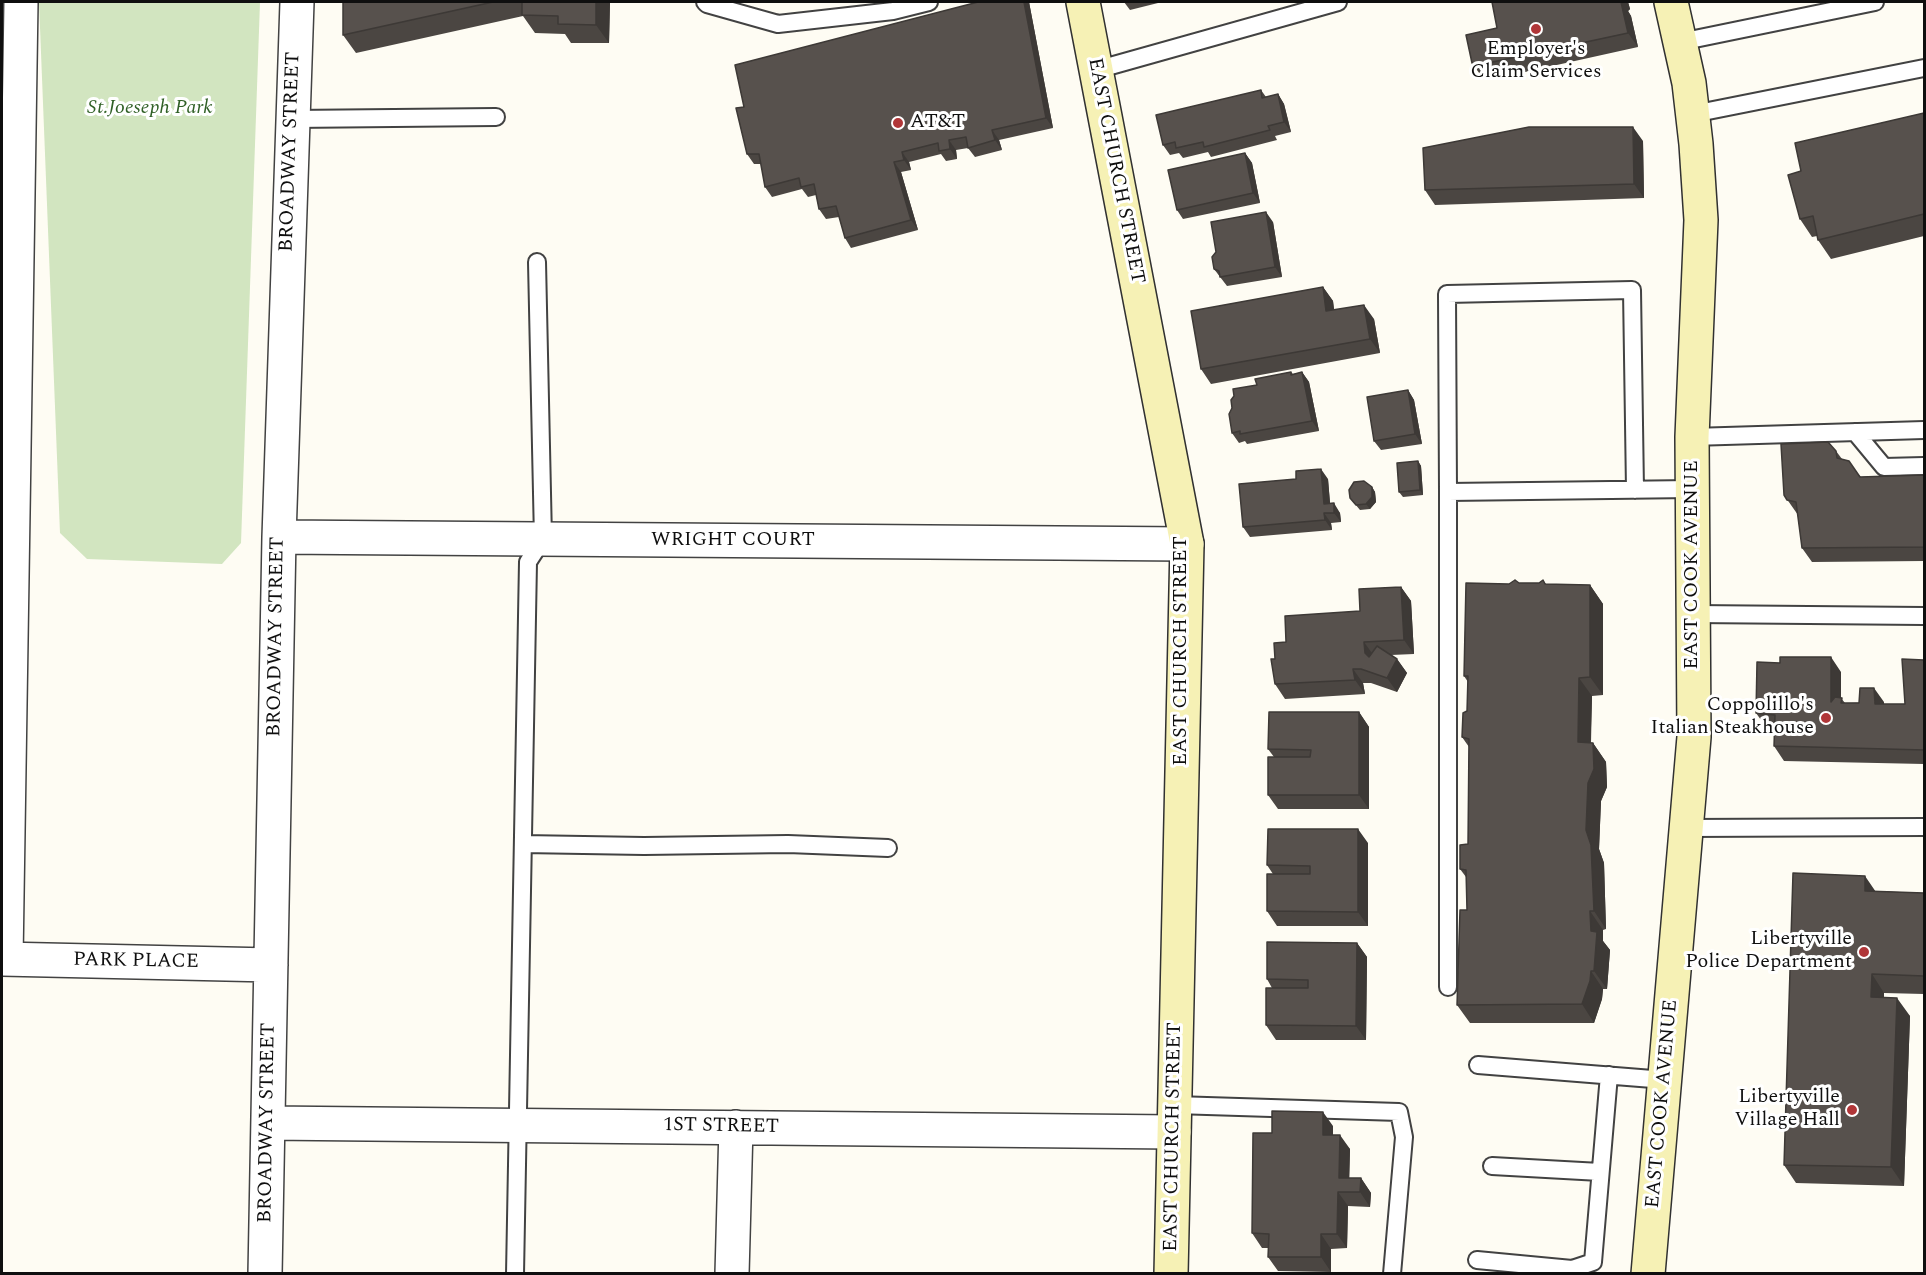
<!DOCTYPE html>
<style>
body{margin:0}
#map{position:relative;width:1926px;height:1275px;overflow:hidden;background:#fefcf3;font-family:Spectral,serif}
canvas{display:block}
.frame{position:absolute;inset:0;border:3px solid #0f0f0f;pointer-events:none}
</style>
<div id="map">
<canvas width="1926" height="1275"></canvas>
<div class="frame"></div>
</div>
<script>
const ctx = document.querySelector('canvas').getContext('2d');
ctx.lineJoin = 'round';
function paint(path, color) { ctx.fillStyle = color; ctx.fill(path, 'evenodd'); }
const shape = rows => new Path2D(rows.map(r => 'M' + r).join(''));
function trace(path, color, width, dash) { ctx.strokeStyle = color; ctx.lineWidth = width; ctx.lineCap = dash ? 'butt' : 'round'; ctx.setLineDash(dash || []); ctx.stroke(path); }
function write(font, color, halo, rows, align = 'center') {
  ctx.font = font + ' Spectral,serif'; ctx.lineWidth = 6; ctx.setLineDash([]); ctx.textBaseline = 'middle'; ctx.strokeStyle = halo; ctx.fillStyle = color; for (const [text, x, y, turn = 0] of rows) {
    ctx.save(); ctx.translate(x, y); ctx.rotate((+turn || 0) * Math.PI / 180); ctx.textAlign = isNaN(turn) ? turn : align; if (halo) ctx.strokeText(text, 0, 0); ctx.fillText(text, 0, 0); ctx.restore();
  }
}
paint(shape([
 [39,2,260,2,241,543,222,564,87,559,60,533]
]), '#d2e5c0');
const lane = shape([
 [705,2,707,4,778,24,893,11,929,2],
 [1680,42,1875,2],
 [1096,70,1338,2],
 [1693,114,1924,68],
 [292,119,496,117],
 [1855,432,1884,467,1924,466],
 [1692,437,1924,430],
 [1448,492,1447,294,1632,290,1635,490],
 [1693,614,1924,616],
 [1687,828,1924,827],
 [523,844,644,846,788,844,888,848],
 [1448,987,1448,492,1692,489],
 [1478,1065,1665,1080],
 [1175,1105,1399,1112,1404,1137,1392,1274],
 [1492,1166,1600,1172],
 [1477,1260,1572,1269,1593,1262,1609,1075],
 [515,1274,528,562,543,539,537,262]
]);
const street = shape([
 [279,537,1187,544],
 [2,959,271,965],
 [6,959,21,2],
 [268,1123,1174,1132],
 [265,1274,279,537,297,2],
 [732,1274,736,1127]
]);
const secondary = shape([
 [1083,2,1187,544,1171,1274],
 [1648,1274,1694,737,1692,437,1701,220,1696,144,1689,83,1671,2]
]);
trace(lane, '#424242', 20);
trace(street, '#424242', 36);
trace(secondary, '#313131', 36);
trace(lane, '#fff', 16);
trace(street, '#fff', 33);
trace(secondary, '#f6f1b5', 33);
paint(shape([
 [343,2,610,2,609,43,571,43,565,34,535,33,523,16,356,53,343,35],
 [978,2,1029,2,1053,128,999,140,1002,150,975,157,968,148,956,150,957,159,946,161,941,154,909,162,911,170,901,172,918,230,851,248,845,238,839,217,826,219,819,209,816,195,808,197,802,189,772,197,765,187,761,164,754,164,747,154,744,107],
 [1124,2,1162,2,1130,10],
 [1492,2,1628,2,1630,9,1628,11,1631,16,1638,47,1498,78,1482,77,1472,63,1497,28],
 [1261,90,1266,97,1278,94,1284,104,1291,132,1275,136,1277,140,1211,157,1208,152,1183,158,1179,153,1170,155,1163,145],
 [1924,113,1924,236,1831,259,1818,240,1817,236,1812,237,1800,219,1801,171],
 [1643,141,1644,198,1435,205,1425,190],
 [1245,153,1252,163,1260,203,1183,219,1177,210],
 [1273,222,1282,277,1227,286,1214,269],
 [1323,287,1333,301,1334,310,1374,319,1380,353,1211,384,1201,369],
 [1291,372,1293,374,1302,372,1309,382,1319,431,1247,444,1245,441,1239,443,1232,433,1232,408,1257,385],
 [1408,390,1414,400,1422,444,1381,450,1374,441],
 [1836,451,1842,459,1861,477,1924,475,1924,561,1812,562,1802,548,1798,515,1784,495],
 [1418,461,1421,466,1423,495,1403,497,1399,492],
 [1328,479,1330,504,1340,513,1341,522,1331,523,1332,530,1250,537,1243,527],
 [1372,487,1375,492,1376,502,1370,509,1360,510,1350,498],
 [1543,580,1546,584,1590,585,1603,604,1603,695,1592,696,1591,743,1593,743,1606,762,1607,787,1601,801,1599,849,1604,863,1606,929,1603,930,1603,941,1610,950,1607,989,1603,989,1602,999,1594,1023,1470,1023,1457,1005,1467,910,1466,877,1460,869,1468,844,1469,747,1462,737,1467,711,1468,682,1464,676,1509,584,1539,583],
 [1401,587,1411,601,1414,654,1391,655,1397,659,1407,673,1397,692,1371,683,1363,683,1365,694,1285,699,1275,684,1275,659,1286,642,1360,611],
 [1924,660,1924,764,1784,761,1774,746,1775,728,1766,727,1756,713,1841,672,1841,698,1845,703,1884,702,1884,704,1905,704],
 [1359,712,1369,727,1369,809,1278,809,1268,795,1274,757,1268,749],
 [1368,843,1368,926,1277,926,1267,911,1273,874,1267,865],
 [1876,891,1924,893,1924,994,1884,993,1884,998,1910,1016,1904,1186,1796,1183,1784,1165],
 [1357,943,1367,957,1366,1040,1276,1040,1266,1025,1272,988,1267,979],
 [1333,1126,1333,1135,1350,1149,1349,1178,1361,1178,1371,1193,1370,1207,1348,1206,1347,1248,1331,1249,1331,1272,1278,1271,1268,1257,1268,1248,1262,1248,1252,1233,1272,1133]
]), '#4b4642');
paint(shape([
 [596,2,610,2,609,43,596,25],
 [1024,2,1029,2,1053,128,1046,118],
 [1619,2,1628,2,1630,9,1628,11,1631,16,1638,47,1628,33],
 [1278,94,1284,104,1291,132,1284,122],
 [1633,127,1643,141,1644,198,1634,184],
 [992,130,999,140,1002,150,995,140],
 [949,140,956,150,957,159,950,149],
 [902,152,909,162,911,170,904,160],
 [1245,153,1252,163,1260,203,1253,193],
 [894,162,901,172,918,230,911,220],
 [1266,212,1273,222,1282,277,1275,267],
 [1323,287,1333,301,1336,325,1326,311],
 [1364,305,1374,319,1380,353,1370,339],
 [1302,372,1309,382,1319,431,1312,421],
 [1408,390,1414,400,1422,444,1415,434],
 [1418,461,1421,466,1423,495,1420,490],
 [1321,469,1328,479,1331,514,1324,504],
 [1372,487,1375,492,1376,502,1370,509,1366,504],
 [1334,503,1340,513,1341,522,1334,513],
 [1324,513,1331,523,1332,530,1325,520],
 [1590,585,1603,604,1603,695,1590,677],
 [1401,587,1411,601,1414,654,1404,640],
 [1364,642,1374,656,1375,667,1365,653],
 [1831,657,1841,672,1841,716,1831,702],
 [1397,659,1407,673,1397,692,1387,678],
 [1353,669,1363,683,1365,694,1355,680],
 [1579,678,1592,696,1590,760,1578,742],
 [1874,688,1884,702,1885,718,1875,704],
 [1359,712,1369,727,1369,809,1359,795],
 [1593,743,1606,762,1607,787,1601,801,1599,849,1604,863,1606,929,1594,911,1586,830,1588,783],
 [1358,829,1368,843,1368,926,1358,912],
 [1865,876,1878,895,1865,891],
 [1590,911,1603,930,1603,941,1610,950,1607,989,1594,971,1591,931],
 [1357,943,1367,957,1366,1040,1356,1026],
 [1591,971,1603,989,1602,999,1594,1023,1582,1004],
 [1872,974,1884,993,1883,1016,1871,997],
 [1897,998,1910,1016,1904,1186,1891,1167],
 [1323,1112,1333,1126,1333,1149,1323,1135],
 [1340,1135,1350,1149,1349,1192,1339,1178],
 [1361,1178,1371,1193,1370,1207,1360,1192],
 [1338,1192,1348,1206,1347,1248,1337,1234],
 [1321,1234,1331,1249,1331,1272,1321,1257]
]), '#3d3936');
const building = shape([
 [343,2,493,2,343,35,343,2],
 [522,2,596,2,596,25,558,24,558,16,522,15,522,2],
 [978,2,1024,2,1046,118,992,130,995,140,968,148,966,137,949,140,950,149,939,151,938,143,902,152,904,160,894,162,911,220,845,238,836,206,819,209,814,184,801,187,799,178,765,187,759,154,747,154,736,108,744,107,735,65,978,2],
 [1492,2,1621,2,1628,33,1488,63,1472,63,1466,35,1497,28,1492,2],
 [1261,90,1262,98,1278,94,1284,122,1268,126,1270,130,1204,147,1203,142,1176,148,1175,142,1163,145,1156,115,1261,90],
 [1924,113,1924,214,1818,240,1813,216,1800,219,1788,175,1801,171,1795,143,1924,113],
 [1529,127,1633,127,1634,184,1425,190,1423,148,1529,127],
 [1245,153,1253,193,1177,210,1168,170,1245,153],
 [1266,212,1275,267,1220,277,1219,271,1214,269,1212,257,1216,252,1211,222,1266,212],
 [1323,287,1326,311,1364,305,1370,339,1201,369,1191,311,1323,287],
 [1291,372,1291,375,1302,372,1312,421,1240,434,1240,431,1232,433,1229,414,1232,408,1231,400,1234,396,1233,389,1257,385,1255,379,1291,372],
 [1408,390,1415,434,1374,441,1367,397,1408,390],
 [1828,442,1836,451,1837,458,1849,461,1860,477,1924,475,1924,547,1802,548,1796,502,1787,500,1784,495,1781,444,1828,442],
 [1418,461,1420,490,1399,492,1397,463,1418,461],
 [1321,469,1324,504,1334,503,1334,513,1324,513,1325,520,1243,527,1239,484,1296,479,1296,471,1321,469],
 [1364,481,1372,487,1372,497,1366,504,1356,505,1350,498,1349,490,1354,482,1364,481],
 [1515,580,1519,583,1539,583,1543,580,1545,584,1590,585,1590,677,1579,678,1578,742,1593,743,1594,769,1588,783,1586,830,1591,845,1594,911,1590,911,1591,931,1597,932,1594,971,1591,971,1590,981,1582,1004,1457,1005,1460,910,1467,910,1466,870,1460,869,1460,845,1468,844,1469,739,1462,737,1463,713,1467,711,1468,676,1464,676,1466,583,1509,584,1515,580],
 [1401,587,1404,640,1364,642,1365,653,1369,657,1377,646,1397,659,1387,678,1361,669,1353,669,1355,680,1275,684,1271,659,1275,659,1274,643,1286,642,1285,616,1360,611,1359,589,1401,587],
 [1780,657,1831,657,1831,702,1835,697,1842,698,1841,703,1859,703,1860,688,1874,688,1875,704,1905,704,1902,659,1924,660,1924,750,1774,746,1775,715,1756,713,1757,662,1780,663,1780,657],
 [1269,712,1359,712,1359,795,1268,795,1268,757,1310,757,1311,750,1268,749,1269,712],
 [1268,829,1358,829,1358,912,1267,911,1267,874,1310,874,1310,866,1267,865,1268,829],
 [1793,873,1865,876,1865,891,1924,893,1924,976,1872,974,1871,997,1897,998,1891,1167,1784,1165,1793,873],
 [1267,942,1357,943,1356,1026,1266,1025,1266,988,1308,988,1308,980,1267,979,1267,942],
 [1272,1111,1323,1112,1323,1135,1340,1135,1339,1178,1361,1178,1360,1192,1338,1192,1337,1234,1321,1234,1321,1257,1268,1257,1269,1234,1252,1233,1253,1133,1272,1133,1272,1111]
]);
paint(building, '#57514d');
trace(building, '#3d3936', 1.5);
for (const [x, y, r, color] of [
 [1536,29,6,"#b03638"],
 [898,123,6,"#b03638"],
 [1826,718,6,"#b03638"],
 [1864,952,6,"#b03638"],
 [1852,1110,6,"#b03638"]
]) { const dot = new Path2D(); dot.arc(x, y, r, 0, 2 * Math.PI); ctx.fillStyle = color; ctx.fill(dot); trace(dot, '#fff', 2); }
write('20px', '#0f0f0f', '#fff', [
 ["Employer's",1536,50,"center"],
 ["Claim Services",1536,73,"center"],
 ["AT&T",910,123,"left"],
 ["Coppolillo's",1814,706],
 ["Italian Steakhouse",1814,729],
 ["Libertyville",1852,940],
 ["Police Department",1852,963],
 ["Libertyville",1840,1098],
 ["Village Hall",1840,1121]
], 'right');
write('italic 20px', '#306026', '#fff', [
 ["St.Joeseph Park",150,109]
]);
write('20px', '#0f0f0f', '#fff', [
 ["BROADWAY STREET",291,152,-88],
 ["EAST CHURCH STREET",1115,171,79],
 ["WRIGHT COURT",733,541],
 ["EAST COOK AVENUE",1693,565,-90],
 ["BROADWAY STREET",277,637,-89],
 ["EAST CHURCH STREET",1182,651,-90],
 ["PARK PLACE",136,962,1],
 ["EAST COOK AVENUE",1663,1104,-85],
 ["BROADWAY STREET",268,1123,-89],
 ["1ST STREET",721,1127,1],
 ["EAST CHURCH STREET",1174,1137,-89]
]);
</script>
